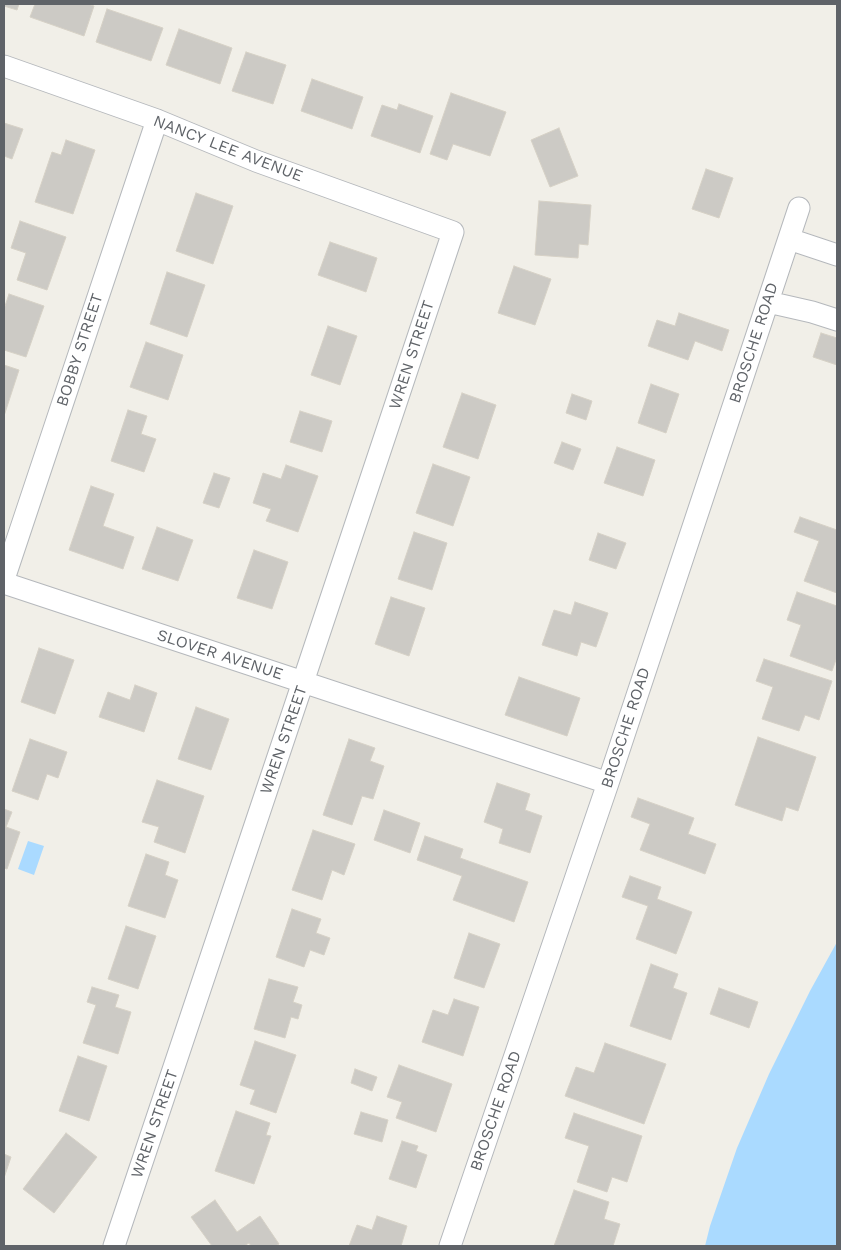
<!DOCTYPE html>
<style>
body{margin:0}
#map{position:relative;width:841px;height:1250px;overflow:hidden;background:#f1efe8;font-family:"Work Sans",sans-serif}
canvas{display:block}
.frame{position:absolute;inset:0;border:5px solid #5f6368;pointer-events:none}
</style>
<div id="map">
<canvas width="841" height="1250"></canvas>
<div class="frame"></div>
</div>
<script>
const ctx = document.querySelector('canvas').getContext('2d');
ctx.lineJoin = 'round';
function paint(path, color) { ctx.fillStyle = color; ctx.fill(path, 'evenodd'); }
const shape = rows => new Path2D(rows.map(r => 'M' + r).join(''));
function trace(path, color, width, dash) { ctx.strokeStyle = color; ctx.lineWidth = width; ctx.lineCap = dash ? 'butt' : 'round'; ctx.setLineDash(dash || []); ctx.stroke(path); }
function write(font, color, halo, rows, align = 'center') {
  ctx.font = font + ' "Work Sans",sans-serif'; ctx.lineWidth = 4; ctx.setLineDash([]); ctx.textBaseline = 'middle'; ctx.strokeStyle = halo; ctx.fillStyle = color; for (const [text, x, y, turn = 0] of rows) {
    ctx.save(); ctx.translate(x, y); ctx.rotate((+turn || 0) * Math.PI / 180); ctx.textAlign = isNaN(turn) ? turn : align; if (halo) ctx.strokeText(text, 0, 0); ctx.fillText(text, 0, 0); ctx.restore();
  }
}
paint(shape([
 [28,841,44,846,34,875,18,869],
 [837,942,837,1246,705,1246,710,1226,737,1148,769,1074,810,991]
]), '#aadaff');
const building = shape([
 [4,4,19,4,17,10,4,6,4,4],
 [35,4,88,4,94,6,84,36,30,17,35,4],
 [107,9,163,28,151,61,96,42,107,9],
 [179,29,232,48,220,84,166,65,179,29],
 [246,52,286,65,273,104,232,91,246,52],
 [312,79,363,97,352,129,301,111,312,79],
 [451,93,506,112,490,156,453,144,447,160,430,154,451,93],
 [399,104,433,116,420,153,371,136,382,105,397,110,399,104],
 [4,123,23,129,12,159,4,156,4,123],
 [559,128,578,176,550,187,531,140,559,128],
 [66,140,95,150,73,214,35,202,52,152,61,155,66,140],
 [706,169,733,178,719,218,692,209,706,169],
 [196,193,233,206,213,264,176,251,196,193],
 [539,201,591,205,588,245,579,244,578,258,535,255,539,201],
 [20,221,66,237,47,290,17,280,26,253,11,248,20,221],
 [330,242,377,258,366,292,318,275,330,242],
 [514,266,551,279,535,325,498,313,514,266],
 [167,272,205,285,187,337,150,324,167,272],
 [9,294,44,306,26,357,4,350,4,309,9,294],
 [679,313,729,330,722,351,695,341,688,360,648,346,657,320,675,326,679,313],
 [328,326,357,336,340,385,311,375,328,326],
 [821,333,837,338,837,365,813,357,821,333],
 [146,342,183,355,168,400,130,387,146,342],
 [4,365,19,370,4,416,4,365],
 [651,384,679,394,666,433,638,423,651,384],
 [462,393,496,405,478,459,443,447,462,393],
 [572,394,592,401,586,420,566,413,572,394],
 [128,410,147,416,141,434,156,439,144,472,111,461,128,410],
 [300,411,332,421,322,452,290,442,300,411],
 [562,442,581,449,573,470,554,463,562,442],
 [617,447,655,460,643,496,604,483,617,447],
 [433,464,470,477,453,526,416,513,433,464],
 [286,465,318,476,298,532,266,521,271,509,253,503,263,473,281,479,286,465],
 [214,473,230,478,219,508,203,503,214,473],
 [91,486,114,494,103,526,134,537,123,569,69,550,91,486],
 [800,517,837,530,837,593,804,581,819,541,794,532,800,517],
 [157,527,193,540,178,581,142,569,157,527],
 [414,532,447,543,432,590,398,579,414,532],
 [598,533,626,543,616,569,589,560,598,533],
 [254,550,288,562,272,609,237,598,254,550],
 [797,592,837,606,837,657,832,671,790,656,801,625,787,620,797,592],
 [391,597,425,608,409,656,375,644,391,597],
 [575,602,608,613,596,647,581,642,577,656,542,645,554,610,571,615,575,602],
 [39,648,74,660,55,714,21,702,39,648],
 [764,659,832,681,819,720,805,715,799,731,762,719,773,687,756,681,764,659],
 [519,677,580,698,567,736,505,715,519,677],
 [135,685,157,693,144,732,99,717,108,692,130,700,135,685],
 [196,707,229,719,211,770,178,759,196,707],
 [758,737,816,757,798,811,786,807,782,821,735,805,758,737],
 [30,739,67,752,58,778,47,774,38,800,12,791,30,739],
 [349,739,375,748,370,761,384,766,373,799,362,796,352,825,323,815,349,739],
 [157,780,204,796,185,853,154,842,159,827,142,822,157,780],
 [497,783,530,794,525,810,542,816,530,853,499,843,503,829,484,822,497,783],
 [638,798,694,818,688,834,716,844,705,874,640,850,650,824,631,817,638,798],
 [4,809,12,812,6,827,20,832,7,869,4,868,4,809],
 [384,810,420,823,410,853,374,840,384,810],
 [313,830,355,844,344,875,332,870,322,900,292,890,313,830],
 [425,836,463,849,460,858,528,882,514,922,453,900,462,876,417,860,425,836],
 [146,854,169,862,165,875,178,880,165,918,128,906,146,854],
 [630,876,661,887,657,899,692,912,676,954,636,939,648,906,622,897,630,876],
 [292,909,321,919,316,933,330,938,324,955,310,950,304,967,276,957,292,909],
 [126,926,156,936,138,989,108,979,126,926],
 [469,933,500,944,484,988,454,978,469,933],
 [651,964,678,974,673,988,687,993,671,1040,630,1026,651,964],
 [269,979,298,987,293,1002,302,1005,298,1019,291,1017,285,1038,254,1029,269,979],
 [92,987,119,995,115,1007,131,1012,118,1054,83,1043,96,1005,87,1002,92,987],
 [719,988,758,1002,749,1028,710,1014,719,988],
 [454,999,479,1007,463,1056,422,1042,433,1010,448,1015,454,999],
 [255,1041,296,1055,276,1113,250,1104,255,1090,240,1085,255,1041],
 [605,1043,666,1064,644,1124,565,1096,576,1067,594,1073,605,1043],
 [78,1056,107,1066,89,1121,59,1111,78,1056],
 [399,1065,452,1084,436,1132,396,1118,402,1102,387,1097,399,1065],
 [355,1069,377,1077,372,1091,351,1083,355,1069],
 [236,1111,270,1123,266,1135,271,1136,254,1184,215,1171,236,1111],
 [361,1112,388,1120,382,1142,354,1134,361,1112],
 [574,1113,642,1136,627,1182,612,1177,607,1192,577,1182,589,1146,565,1138,574,1113],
 [66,1133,97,1157,54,1213,23,1189,66,1133],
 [402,1141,418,1146,416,1151,427,1155,416,1188,389,1179,402,1141],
 [4,1154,11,1157,4,1178,4,1154],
 [574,1190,609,1202,604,1219,620,1224,613,1246,554,1246,574,1190],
 [215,1200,237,1232,260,1216,279,1244,275,1246,251,1246,249,1243,244,1246,212,1246,191,1217,215,1200],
 [377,1216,407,1226,401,1246,349,1246,357,1225,372,1230,377,1216]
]);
paint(building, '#cccac5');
trace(building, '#d6d1c6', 1);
const street = shape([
 [4,66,157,120,256,161,453,232,303,682,114,1246],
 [789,239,837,255],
 [768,302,812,312,837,320],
 [4,579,157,120],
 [4,583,608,783],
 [450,1246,608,783,799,208]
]);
trace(street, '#b5b8bc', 23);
trace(street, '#fff', 21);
write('16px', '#5f6368', '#fff', [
 ["NANCY LEE AVENUE",228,149,21],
 ["BROSCHE ROAD",754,343,-72],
 ["BOBBY STREET",80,350,-72],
 ["WREN STREET",412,355,-72],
 ["SLOVER AVENUE",220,655,18],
 ["BROSCHE ROAD",626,728,-72],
 ["WREN STREET",284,740,-71],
 ["BROSCHE ROAD",496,1111,-71],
 ["WREN STREET",155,1124,-71]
]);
</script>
